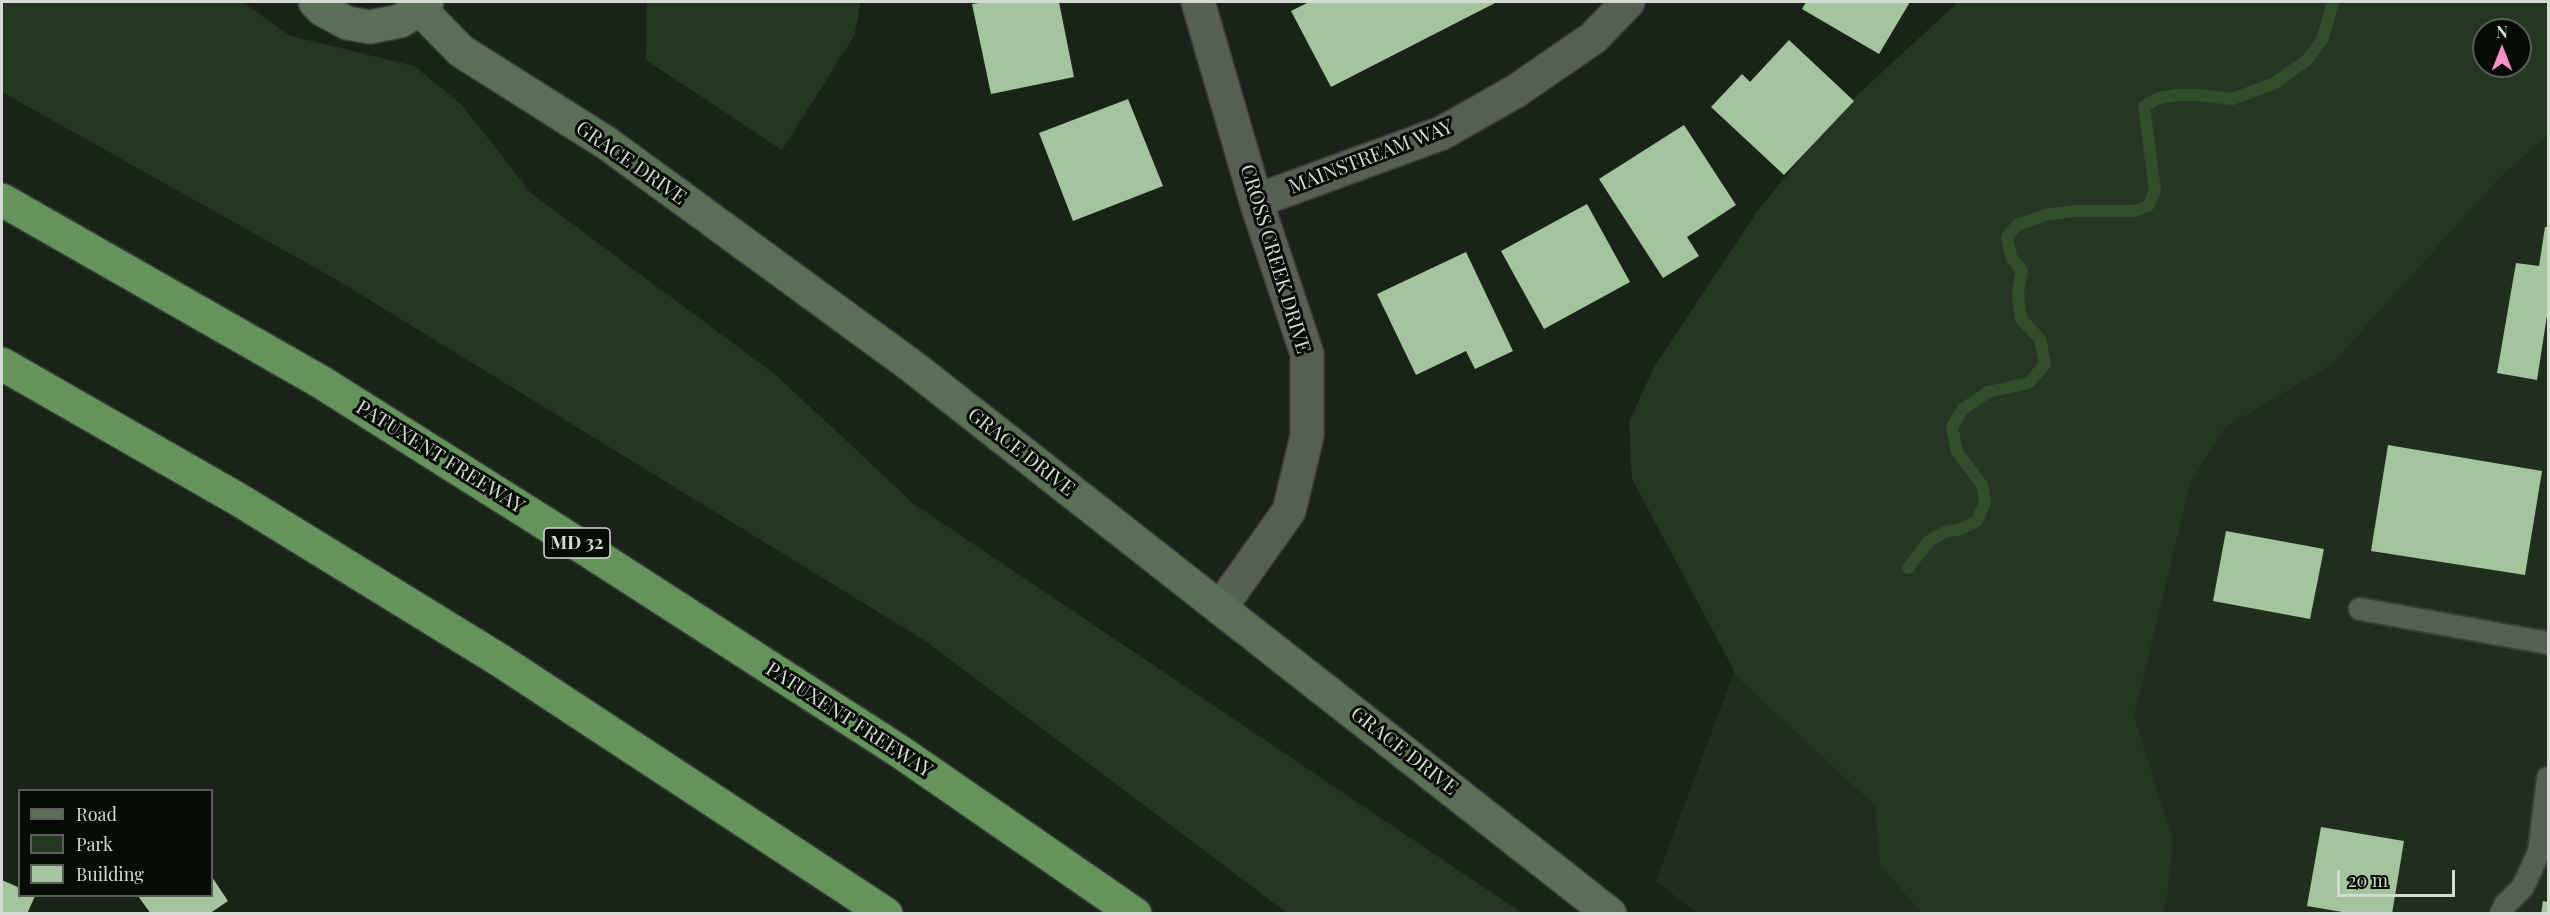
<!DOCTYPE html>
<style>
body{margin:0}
#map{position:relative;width:2550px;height:915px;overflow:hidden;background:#192317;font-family:"Playfair Display",serif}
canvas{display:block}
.frame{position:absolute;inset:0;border:3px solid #d4dbd3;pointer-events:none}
.legend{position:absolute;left:18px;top:789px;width:195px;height:108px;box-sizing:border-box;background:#070b06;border:2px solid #595e58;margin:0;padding:8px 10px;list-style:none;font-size:18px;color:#d4dbd3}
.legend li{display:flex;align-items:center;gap:12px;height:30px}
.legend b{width:30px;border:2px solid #595e58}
.north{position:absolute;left:2472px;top:18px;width:60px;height:60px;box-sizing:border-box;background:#070b06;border:2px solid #595e58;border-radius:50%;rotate:0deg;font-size:16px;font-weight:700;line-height:24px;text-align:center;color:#d4dbd3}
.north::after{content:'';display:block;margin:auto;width:21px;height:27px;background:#fc8fc3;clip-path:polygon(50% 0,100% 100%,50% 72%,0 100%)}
.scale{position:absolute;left:2337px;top:870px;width:118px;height:27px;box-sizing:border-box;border:3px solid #d4dbd3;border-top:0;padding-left:8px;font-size:18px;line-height:21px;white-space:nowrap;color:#d4dbd3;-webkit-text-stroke:4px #070b06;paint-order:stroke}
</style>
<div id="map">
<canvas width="2550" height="915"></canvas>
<div class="frame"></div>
<ul class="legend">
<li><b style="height:8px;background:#5a6f56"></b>Road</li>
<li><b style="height:16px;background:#253722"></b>Park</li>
<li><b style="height:16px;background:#a3c49d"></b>Building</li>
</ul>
<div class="north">N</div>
<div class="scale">20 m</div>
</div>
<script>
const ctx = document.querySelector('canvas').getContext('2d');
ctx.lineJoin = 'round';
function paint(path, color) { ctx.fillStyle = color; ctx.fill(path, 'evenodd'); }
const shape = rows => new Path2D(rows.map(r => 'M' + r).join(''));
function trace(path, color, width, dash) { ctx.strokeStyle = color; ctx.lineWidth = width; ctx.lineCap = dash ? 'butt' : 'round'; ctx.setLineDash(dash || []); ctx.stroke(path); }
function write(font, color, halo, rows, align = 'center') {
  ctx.font = font + ' "Playfair Display",serif'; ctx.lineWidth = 6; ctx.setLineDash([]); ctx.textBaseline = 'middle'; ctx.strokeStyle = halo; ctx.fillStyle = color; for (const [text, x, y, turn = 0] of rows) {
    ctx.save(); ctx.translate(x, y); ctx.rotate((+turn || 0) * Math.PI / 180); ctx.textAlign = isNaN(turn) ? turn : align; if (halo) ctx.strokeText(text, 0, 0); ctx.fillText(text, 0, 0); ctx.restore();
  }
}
paint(shape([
 [2126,2,2548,2,2548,913,1698,914,1656,881,1863,326],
 [2484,30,2520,30,2520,66,2484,66]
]), '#1f2e1d');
paint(shape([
 [2,2,242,2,291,36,414,66,461,104,531,193,777,376,914,504,1522,913,1287,913,927,642,337,280,2,92],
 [647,2,861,2,854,36,782,150,646,60],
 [1958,2,2548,2,2548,135,2500,177,2331,365,2224,428,2191,482,2134,715,2173,841,2167,901,2162,913,1922,913,1880,865,1875,806,1738,678,1632,479,1629,422,1654,367,1758,210,1839,112],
 [2484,30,2520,30,2520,66,2484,66]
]), '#253722');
trace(shape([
 [1908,568,1929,541,1945,532,1961,529,1977,521,1985,502,1982,485,1957,452,1952,427,1963,409,1988,392,2029,383,2045,364,2040,339,2021,319,2018,293,2022,271,2011,257,2007,237,2017,225,2045,215,2074,211,2135,211,2148,206,2155,191,2144,106,2159,98,2176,95,2199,95,2232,99,2273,84,2307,60,2322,40,2333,2]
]), '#314d2c', 12);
paint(shape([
 [986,2,1059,2,1074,77,991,94,972,4],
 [1309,2,1497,2,1331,87,1291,11],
 [1806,2,1910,2,1879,54,1802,9],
 [1789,40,1854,101,1784,175,1711,107,1742,74,1750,82],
 [1128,99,1163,186,1073,221,1039,133],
 [1684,125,1736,205,1687,237,1699,256,1663,278,1599,179],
 [1587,204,1630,282,1544,329,1501,251],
 [2545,227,2548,227,2548,309,2537,380,2497,373,2516,263,2539,266],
 [1466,252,1513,351,1475,369,1466,351,1416,375,1377,294],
 [2388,445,2542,471,2525,575,2371,551],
 [2226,531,2324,549,2310,619,2213,601],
 [2321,827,2404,841,2392,914,2354,914,2307,906],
 [212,877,228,901,209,914,151,914,138,896,212,896],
 [2,880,20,888,20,896,35,896,27,914,2,914],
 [2543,901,2548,902,2548,914,2541,914]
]), '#a3c49d');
const lane = shape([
 [2360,609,2548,643],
 [2501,914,2505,905,2523,887,2539,852,2548,778]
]);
const street = shape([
 [1198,2,1256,201,1307,354,1307,436,1289,511,1220,608],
 [1256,201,1442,133,1516,91,1593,38,1628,2]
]);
const secondary = shape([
 [315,2,323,10,347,23,370,27,400,21,420,9,427,2],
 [420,9,461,51,608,144,913,367,1610,914]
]);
const highway = shape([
 [2,200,321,382,592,553,899,751,1135,914],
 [2,364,241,501,501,661,886,914]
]);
trace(lane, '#363e36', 26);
trace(street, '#363e36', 36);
trace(secondary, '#363e36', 36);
trace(highway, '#363e36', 36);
trace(lane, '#556053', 22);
trace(street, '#556053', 33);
trace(secondary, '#5a6f56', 33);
trace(highway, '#64935c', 33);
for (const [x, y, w] of [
 [577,543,66]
]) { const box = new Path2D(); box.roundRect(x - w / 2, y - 15, w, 30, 4.5); ctx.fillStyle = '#070b06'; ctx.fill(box); trace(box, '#d4dbd3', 1.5); }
write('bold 18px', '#d4dbd3', null, [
 ["MD 32",577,543]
]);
write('20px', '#d4dbd3', '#070b06', [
 ["MAINSTREAM WAY",1371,157,-21],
 ["GRACE DRIVE",631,163,35],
 ["CROSS CREEK DRIVE",1275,259,73],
 ["GRACE DRIVE",1021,452,38],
 ["PATUXENT FREEWAY",440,457,32],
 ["PATUXENT FREEWAY",849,720,33],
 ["GRACE DRIVE",1404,751,38]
]);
</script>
